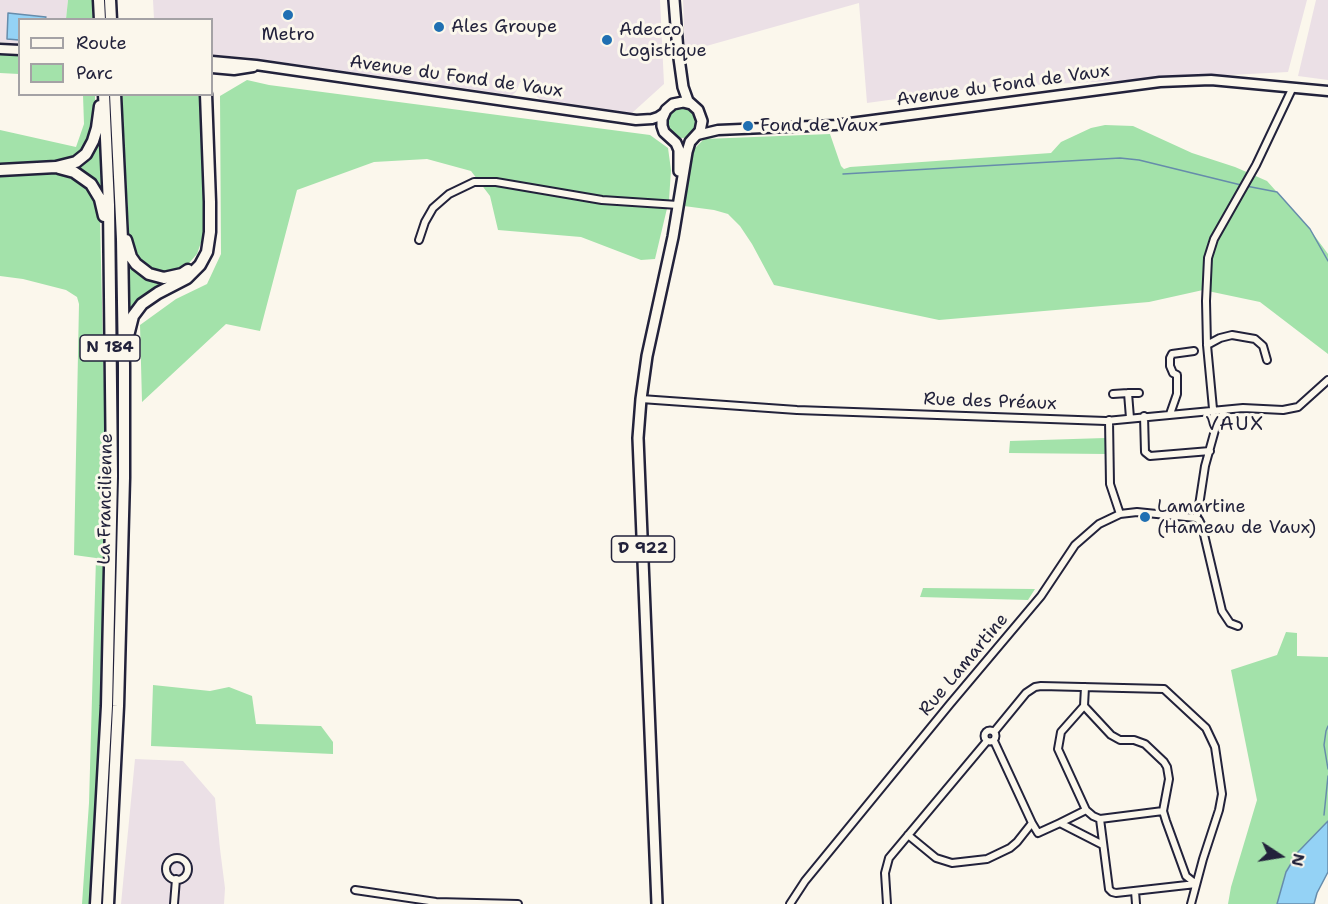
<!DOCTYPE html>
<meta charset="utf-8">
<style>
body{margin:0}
#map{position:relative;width:1328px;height:904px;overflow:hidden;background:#fbf7ec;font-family:"Shantell Sans",sans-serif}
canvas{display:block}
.legend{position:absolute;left:18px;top:18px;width:195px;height:78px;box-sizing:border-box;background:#fbf7ec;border:2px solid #a4a2a5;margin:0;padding:8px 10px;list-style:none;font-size:18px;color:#22223b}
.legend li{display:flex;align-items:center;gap:12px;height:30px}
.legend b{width:30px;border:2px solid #a4a2a5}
.north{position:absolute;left:1250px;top:826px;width:60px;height:60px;-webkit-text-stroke:4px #fbf7ec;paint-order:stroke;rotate:102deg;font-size:16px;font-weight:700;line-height:24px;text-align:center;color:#22223b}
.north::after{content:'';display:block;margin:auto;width:21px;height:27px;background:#22223b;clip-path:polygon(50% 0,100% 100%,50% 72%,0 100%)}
</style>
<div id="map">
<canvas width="1328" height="904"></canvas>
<ul class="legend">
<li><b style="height:8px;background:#fbf7ec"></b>Route</li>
<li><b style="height:16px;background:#a3e2aa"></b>Parc</li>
</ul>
<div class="north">N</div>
</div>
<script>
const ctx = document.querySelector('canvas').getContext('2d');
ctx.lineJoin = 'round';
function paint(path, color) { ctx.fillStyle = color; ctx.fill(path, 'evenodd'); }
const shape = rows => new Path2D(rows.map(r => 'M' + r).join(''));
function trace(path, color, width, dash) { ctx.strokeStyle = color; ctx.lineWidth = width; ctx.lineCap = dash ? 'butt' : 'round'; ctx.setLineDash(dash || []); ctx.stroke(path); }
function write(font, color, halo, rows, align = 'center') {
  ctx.font = font + ' "Shantell Sans",sans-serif'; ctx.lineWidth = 6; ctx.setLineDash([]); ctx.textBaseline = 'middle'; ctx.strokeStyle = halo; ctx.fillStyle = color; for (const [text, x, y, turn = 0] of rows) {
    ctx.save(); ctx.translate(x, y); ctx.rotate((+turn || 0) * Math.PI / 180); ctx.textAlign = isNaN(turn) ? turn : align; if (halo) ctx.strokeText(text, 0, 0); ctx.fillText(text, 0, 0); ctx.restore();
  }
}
paint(shape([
 [0,0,68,0,66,19,20,20,19,44,0,42],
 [153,0,660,0,664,84,632,113,540,99,534,94,532,84,520,82,516,92,512,95,245,57,212,55,212,20,154,19],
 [683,0,1307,0,1288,72,976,88,867,103,859,3,685,52],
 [1316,0,1328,0,1328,80,1298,76],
 [135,759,183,761,215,798,220,849,225,888,224,904,121,904]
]), '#ebe0e6');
paint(shape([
 [68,0,92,0,93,19,66,19],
 [0,52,19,53,19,74,0,73],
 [247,80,269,85,650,135,668,148,671,170,669,200,655,259,641,260,581,237,498,230,490,196,471,171,427,159,374,162,297,190,260,331,226,324,142,402,140,325,176,299,207,284,221,254,220,96],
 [83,95,95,95,95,122,83,152,69,162,0,166,0,130,76,147,84,124],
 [122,95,203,95,206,214,205,231,197,254,190,262,183,268,165,273,156,273,141,264,131,249,129,236],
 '666 122a16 16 0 1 1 32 0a16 16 0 1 1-32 0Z',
 [1105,125,1133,126,1192,153,1235,167,1267,181,1308,227,1328,254,1328,354,1260,302,1203,290,1149,302,939,320,774,285,752,244,740,226,728,214,714,210,684,206,691,152,704,139,830,134,841,166,844,169,850,167,1051,153,1061,142,1091,128],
 [100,135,102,192,74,168],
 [62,170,88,185,98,203,100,221,105,427,105,604,102,699,91,904,82,904,89,803,96,558,74,555,79,304,77,297,66,290,23,279,0,276,0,173],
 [127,260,172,280,128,315],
 [1105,438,1105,454,1009,453,1010,441],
 [923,588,1035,589,1028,600,920,597],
 [1286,632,1297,633,1297,656,1328,657,1328,821,1298,852,1286,871,1277,904,1228,904,1231,887,1257,800,1231,670,1277,655],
 [153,685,210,691,229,687,252,696,256,724,321,726,333,742,333,754,151,746]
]), '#a3e2aa');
const water = shape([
 [8,13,46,17,45,19,20,20,19,40,7,39,8,13],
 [1328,821,1328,872,1317,893,1314,904,1277,904,1286,872,1298,852,1328,821]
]);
paint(water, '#94d2f5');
trace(water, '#668cab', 1.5);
trace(shape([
 [843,174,1120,158,1139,160,1241,185],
 [1246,186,1277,192,1310,229,1328,261],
 [1328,726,1326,731,1324,745,1328,769],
 [1324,815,1328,776]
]), '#668cab', 1.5);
const street = shape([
 [419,240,425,222,433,208,449,194,474,182,496,182,602,200,678,205],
 [1207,345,1220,338,1232,335,1255,339,1263,346,1267,360],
 [1113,394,1128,393],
 [641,399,797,410,1106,421,1243,408,1283,410,1298,407,1328,380],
 [1170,414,1177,394,1177,375,1173,373,1170,366,1170,358,1172,354,1194,351],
 [1144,416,1145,452,1150,456,1210,451],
 [1130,418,1128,393,1139,393],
 [1109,420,1110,484,1120,514],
 [1215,429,1225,410],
 [1196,518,1198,512,1205,466,1215,430,1207,345,1206,301,1208,258,1214,239,1256,165,1293,87],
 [1196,518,1199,520,1202,526,1222,611,1230,623,1238,626],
 [1084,706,1111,735,1120,740,1134,740,1145,744,1164,762,1167,767,1169,779,1163,811,1100,819,1093,816,1086,810,1058,749,1061,732,1084,706,1085,687],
 '984.5 736a5.5 5.5 0 1 1 11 0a5.5 5.5 0 1 1-11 0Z',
 [994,732,1026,693,1035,687,1041,686,1164,689,1206,728,1215,747,1222,794,1219,810,1203,859,1191,904],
 [1163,811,1166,821,1186,876,1196,884],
 [1100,819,1109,889,1112,892,1116,893,1196,884],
 [1032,823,1038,833,1060,823,1103,845],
 [1060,823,1086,810],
 [908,835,936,858,952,863,987,859,1010,848,1017,842,1032,823,994,741],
 '166 869a11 11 0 1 1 22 0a11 11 0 1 1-22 0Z',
 [355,890,436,902,518,904],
 [1135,891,1136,904],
 [174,904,176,879],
 [790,904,805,881,950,704,1041,596,1075,545,1099,524,1120,514,1137,512,1196,518],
 [887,904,885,873,889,858,987,741]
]);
const secondary = shape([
 [0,49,20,50],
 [212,61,256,65,636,120,652,119,658,117,664,113],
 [212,68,234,70,253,67],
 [697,135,718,130,835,125,1160,82,1211,80,1328,91]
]);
const primary = shape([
 [679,171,679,150,676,143,664,132,662,126,662,119,666,110,673,104,683,102,691,104],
 [657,904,638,438,641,399,647,356,673,237,687,152,690,142,700,131,702,121,698,110,688,101,683,87,678,51,674,0]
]);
const highway = shape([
 [99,0,100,20],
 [110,0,111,20],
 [59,168,74,172,91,184,100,199,104,216],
 [0,170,56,167,76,162,86,154,93,141,97,128,100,106],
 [126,240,131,257,136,264,149,274,164,278,182,274,188,270],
 [128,336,133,316,142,304,158,293,187,278,200,265,207,252,210,232,210,202,206,94],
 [96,904,107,706,112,476,109,205,104,94],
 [108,904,118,706,124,478,124,366,122,239,115,94]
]);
trace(street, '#22223b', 10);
trace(secondary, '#22223b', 13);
trace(primary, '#22223b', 14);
trace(highway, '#22223b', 15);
trace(street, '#fbf7ec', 6);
trace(secondary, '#fbf7ec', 8);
trace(primary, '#fbf7ec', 9);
trace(highway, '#fbf7ec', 10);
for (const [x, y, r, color] of [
 [288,15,6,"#1f6fb2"],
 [439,27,6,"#1f6fb2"],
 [607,40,6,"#1f6fb2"],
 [748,126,6,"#1f6fb2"],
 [1145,517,6,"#1f6fb2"]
]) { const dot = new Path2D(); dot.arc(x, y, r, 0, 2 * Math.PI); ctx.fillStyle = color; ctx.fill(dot); trace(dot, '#fbf7ec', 2); }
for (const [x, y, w] of [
 [110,348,60],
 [643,549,63]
]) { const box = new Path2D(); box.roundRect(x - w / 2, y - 13, w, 26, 4.5); ctx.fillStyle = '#fbf7ec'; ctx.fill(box); trace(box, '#22223b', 1.5); }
write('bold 16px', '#22223b', null, [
 ["N 184",110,348],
 ["D 922",643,549]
]);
write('18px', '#22223b', '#fbf7ec', [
 ["Ales Groupe",451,27],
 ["Adecco",619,30],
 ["Logistique",619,51],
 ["Metro",288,35,"center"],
 ["Fond de Vaux",760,126],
 ["Lamartine",1157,507],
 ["(Hameau de Vaux)",1157,528]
], 'left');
write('18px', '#22223b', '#fbf7ec', [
 ["Avenue du Fond de Vaux",456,77,8],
 ["Avenue du Fond de Vaux",1003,86,-8],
 ["Rue des Préaux",990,402,2],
 ["La Francilienne",106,499,-89],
 ["Rue Lamartine",964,665,-50]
]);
ctx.letterSpacing = '1.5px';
write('20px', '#22223b', '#fbf7ec', [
 ["VAUX",1235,425]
]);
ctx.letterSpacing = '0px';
</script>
